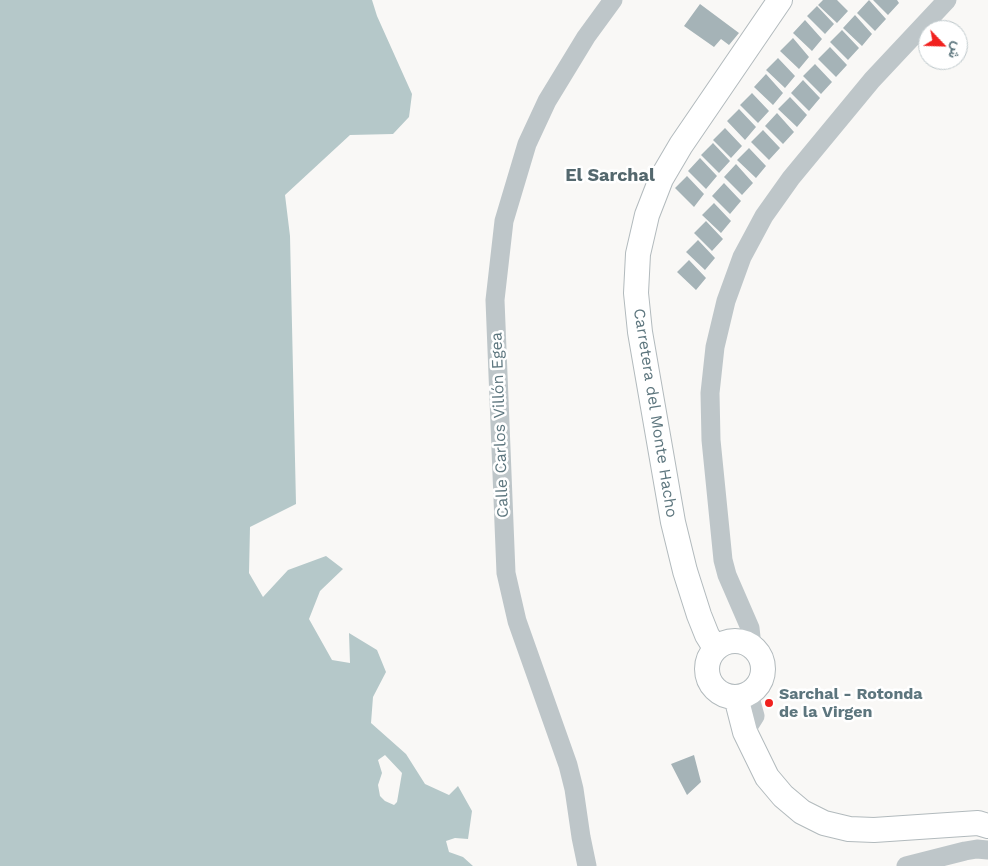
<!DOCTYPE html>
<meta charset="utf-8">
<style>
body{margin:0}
#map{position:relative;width:988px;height:866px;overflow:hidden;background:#f9f8f6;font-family:"Work Sans",Vazirmatn,sans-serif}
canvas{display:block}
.north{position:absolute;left:918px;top:20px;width:50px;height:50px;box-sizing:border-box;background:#fff;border:1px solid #bec8cb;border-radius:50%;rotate:114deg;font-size:14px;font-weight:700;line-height:20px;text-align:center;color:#5d767e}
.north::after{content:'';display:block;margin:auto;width:18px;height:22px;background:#f1211e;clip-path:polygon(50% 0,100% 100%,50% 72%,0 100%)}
</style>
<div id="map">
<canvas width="988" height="866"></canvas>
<div class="north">ش</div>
</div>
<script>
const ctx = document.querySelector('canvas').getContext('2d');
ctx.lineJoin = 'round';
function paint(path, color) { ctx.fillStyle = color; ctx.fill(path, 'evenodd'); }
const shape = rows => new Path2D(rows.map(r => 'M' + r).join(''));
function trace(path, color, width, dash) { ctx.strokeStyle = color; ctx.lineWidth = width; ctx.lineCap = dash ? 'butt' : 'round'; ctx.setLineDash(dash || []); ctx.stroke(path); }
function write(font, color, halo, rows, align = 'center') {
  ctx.font = font + ' "Work Sans",sans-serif'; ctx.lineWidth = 5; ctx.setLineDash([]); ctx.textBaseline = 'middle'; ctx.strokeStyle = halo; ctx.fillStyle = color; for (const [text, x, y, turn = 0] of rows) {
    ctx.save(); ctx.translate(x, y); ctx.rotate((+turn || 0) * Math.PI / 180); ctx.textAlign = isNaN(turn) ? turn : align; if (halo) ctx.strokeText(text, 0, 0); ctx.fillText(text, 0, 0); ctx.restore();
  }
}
paint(shape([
 [0,0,372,0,377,16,412,94,409,117,393,134,350,135,285,195,290,236,296,504,250,527,249,573,263,597,288,570,326,556,343,569,320,591,309,619,332,660,350,663,349,633,377,650,386,672,373,697,371,723,406,754,425,784,449,795,458,786,472,811,468,839,455,838,446,841,449,852,463,857,473,866,0,866],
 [385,755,402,773,397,802,394,805,385,801,380,796,378,785,382,773,378,760]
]), '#b5c8c9');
paint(shape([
 [823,0,837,0,848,11,837,23,818,5],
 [869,0,886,19,875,31,857,13],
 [873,0,897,0,899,3,888,15],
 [700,4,739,33,729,45,721,39,714,47,684,26],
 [817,6,834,24,825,34,807,16],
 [855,15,872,34,862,46,843,28],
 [805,20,822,39,812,51,793,33],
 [842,30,859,48,848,60,830,42],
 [793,38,809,57,799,69,780,51],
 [830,47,847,65,836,77,818,59],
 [778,58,795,76,785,88,766,70],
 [815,64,832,82,821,94,803,76],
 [766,74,783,93,773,105,754,87],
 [803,80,820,98,809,111,791,93],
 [752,93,769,111,758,123,740,105],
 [790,97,807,115,797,127,778,109],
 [739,109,756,127,745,140,727,121],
 [777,113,794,132,783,144,765,126],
 [725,128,742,146,731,158,713,140],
 [763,130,780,148,769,160,751,142],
 [713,143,730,161,719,173,701,155],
 [749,148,766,166,756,178,737,160],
 [700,158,717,176,706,189,688,171],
 [736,164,753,183,742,195,724,177],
 [687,176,704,194,694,207,675,188],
 [724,183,741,201,730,214,712,196],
 [714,203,731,221,721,233,702,215],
 [706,221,723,239,712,251,694,233],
 [698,240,715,258,705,270,686,252],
 [689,260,706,278,696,290,677,272],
 [694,755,701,782,687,795,671,764]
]), '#a5b3b7');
const major = shape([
 '707 669a28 28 0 1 1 56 0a28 28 0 1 1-56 0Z',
 [715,648,707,635,699,615,685,571,673,522,640,332,636,293,638,254,647,215,661,179,681,145,780,0],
 [736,697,745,732,767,777,783,796,802,812,824,823,849,829,874,830,978,823,988,826]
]);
trace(major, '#b2babd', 26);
trace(shape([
 [752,646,750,628,727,575,723,560,711,440,710,393,715,347,726,301,742,257,764,216,791,178,872,80,947,0],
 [745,732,755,716,749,694],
 [587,866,581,837,574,789,568,765,517,621,506,573,495,300,504,221,527,144,547,101,586,37,613,0],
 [906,866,965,851,977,849,988,850]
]), '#bec6c9', 19);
trace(major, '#fff', 24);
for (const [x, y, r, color] of [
 [769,703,5,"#f1211e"]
]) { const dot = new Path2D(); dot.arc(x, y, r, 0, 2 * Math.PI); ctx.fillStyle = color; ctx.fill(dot); trace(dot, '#fff', 2); }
write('16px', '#5d767e', '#fff', [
 ["Carretera del Monte Hacho",655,413,81],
 ["Calle Carlos Villón Egea",500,425,-92]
]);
write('bold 16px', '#5d767e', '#fff', [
 ["Sarchal - Rotonda",779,694],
 ["de la Virgen",779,712]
], 'left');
write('bold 18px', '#54686e', '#fff', [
 ["El Sarchal",610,176]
]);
</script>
